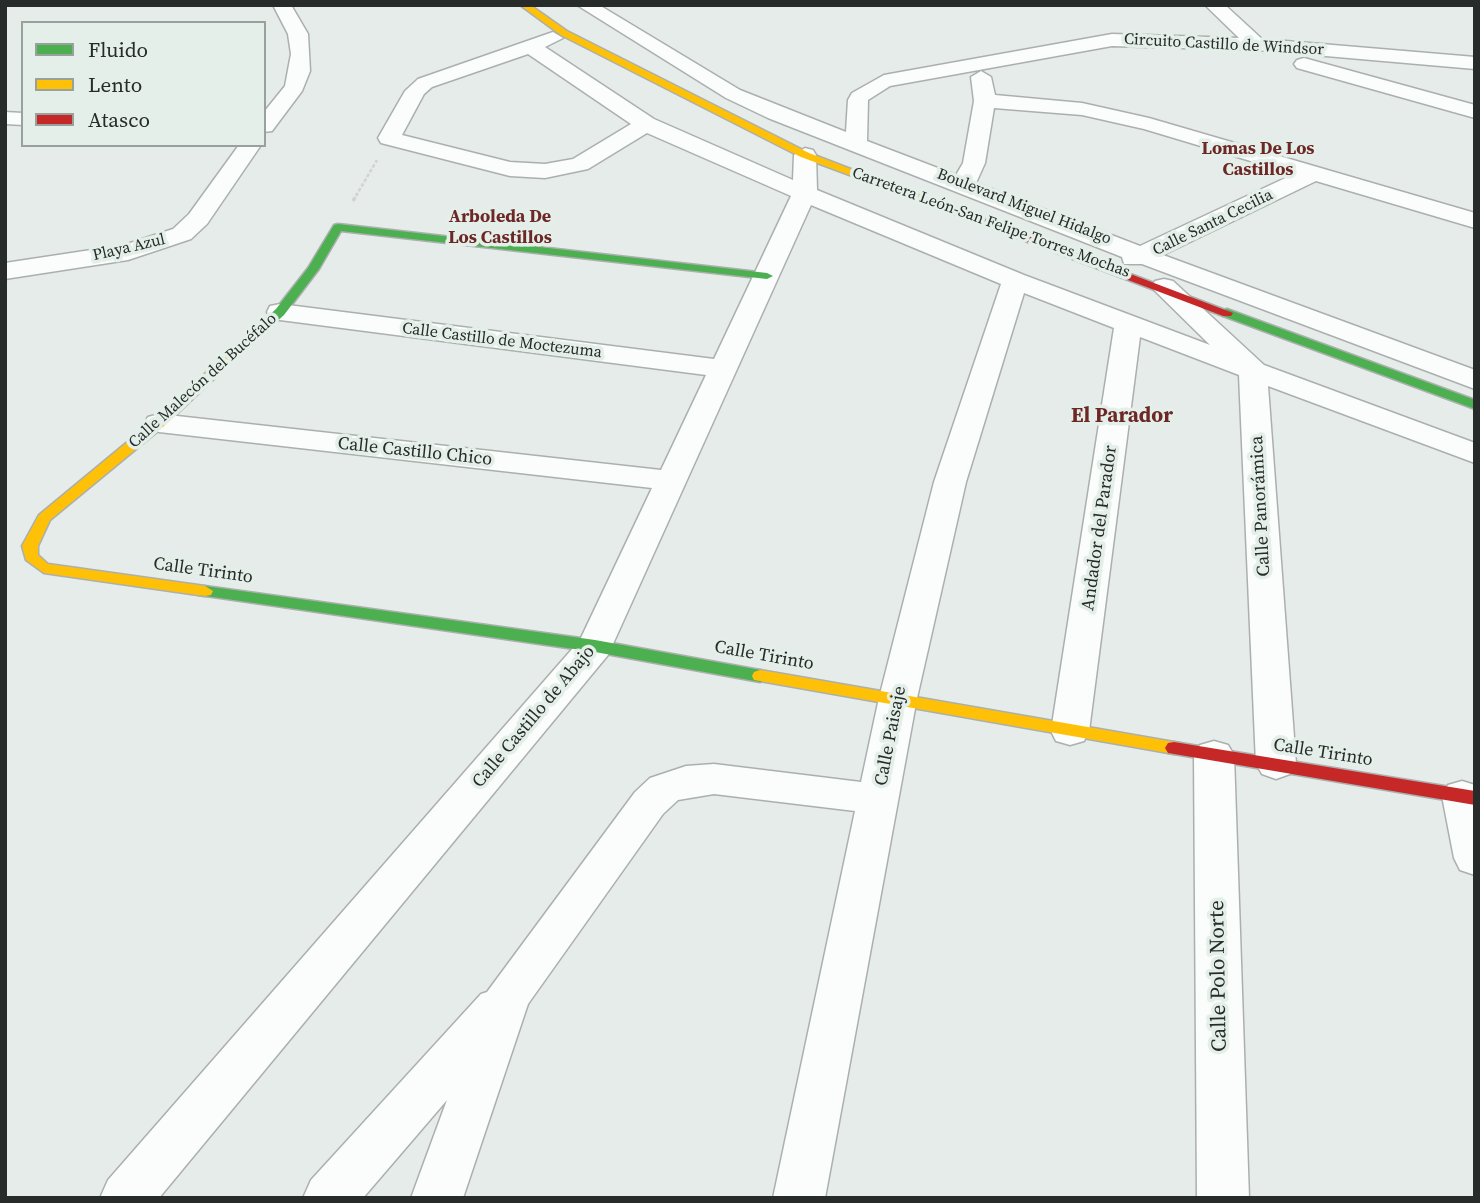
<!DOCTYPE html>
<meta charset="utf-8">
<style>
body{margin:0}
#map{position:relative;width:1480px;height:1203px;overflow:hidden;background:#e6ece9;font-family:"Source Serif 4",serif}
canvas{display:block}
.frame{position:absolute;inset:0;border:7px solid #272b29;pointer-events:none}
.legend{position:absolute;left:21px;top:21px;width:245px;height:126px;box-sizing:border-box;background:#e3efe8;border:2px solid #98a19c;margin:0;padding:9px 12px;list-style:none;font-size:21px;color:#272b29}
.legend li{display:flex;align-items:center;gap:14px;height:35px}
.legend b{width:35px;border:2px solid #98a19c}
</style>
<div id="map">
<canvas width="1480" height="1203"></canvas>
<div class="frame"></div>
<ul class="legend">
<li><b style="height:9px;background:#4caf50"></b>Fluido</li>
<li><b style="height:9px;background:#ffc107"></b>Lento</li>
<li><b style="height:9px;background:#c62828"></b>Atasco</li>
</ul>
</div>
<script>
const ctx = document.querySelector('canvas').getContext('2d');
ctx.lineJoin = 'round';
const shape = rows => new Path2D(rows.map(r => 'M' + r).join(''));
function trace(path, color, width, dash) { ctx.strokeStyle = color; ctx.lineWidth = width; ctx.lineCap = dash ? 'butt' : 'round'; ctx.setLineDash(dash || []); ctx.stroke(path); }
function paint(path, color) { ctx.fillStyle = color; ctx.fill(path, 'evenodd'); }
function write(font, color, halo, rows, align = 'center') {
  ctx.font = font + ' "Source Serif 4",serif'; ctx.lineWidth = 7; ctx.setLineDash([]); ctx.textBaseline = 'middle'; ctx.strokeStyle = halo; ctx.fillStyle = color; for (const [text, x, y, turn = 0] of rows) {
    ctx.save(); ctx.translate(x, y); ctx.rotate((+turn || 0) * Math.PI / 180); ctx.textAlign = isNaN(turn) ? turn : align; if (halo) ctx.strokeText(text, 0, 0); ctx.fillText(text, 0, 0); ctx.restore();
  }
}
const street = shape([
 [273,5,291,5,308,34,310,71,302,91,272,131,264,132,264,112,285,86,291,54,288,34,273,5],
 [577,5,599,5,740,90,846,132,848,100,852,93,884,75,1112,34,1239,38,1205,5,1225,5,1262,39,1475,57,1475,69,1257,50,1112,46,890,86,868,100,867,141,956,175,963,163,974,101,971,77,981,71,991,77,995,95,1082,103,1149,118,1475,213,1475,228,1316,181,1163,255,1475,370,1475,389,1142,264,1124,264,1122,257,768,118,726,98,577,5],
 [994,108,1082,115,1144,129,1294,174,1140,246,976,183,985,163,994,108],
 [553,32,563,38,545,47,654,119,793,180,794,155,805,148,813,150,816,155,817,190,1024,275,1210,345,1151,287,1155,281,1164,279,1173,281,1264,365,1475,443,1475,463,1268,386,1296,764,1290,774,1276,779,1262,774,1256,764,1239,375,1140,337,1089,731,1084,741,1070,745,1056,741,1051,731,1114,328,1024,293,966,482,917,698,825,1198,773,1198,855,811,714,794,678,800,663,814,528,1004,463,1198,411,1198,447,1100,363,1198,303,1198,311,1180,481,994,487,992,635,792,650,778,686,766,714,764,861,782,879,698,934,482,1001,284,811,205,608,655,159,1198,100,1198,108,1180,580,640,652,488,159,432,148,429,144,423,148,417,159,414,661,470,706,375,280,320,270,318,267,312,270,306,280,304,714,359,791,196,647,133,588,169,545,178,510,176,381,143,378,138,405,91,418,79,553,32],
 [528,54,631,124,573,159,545,164,510,162,402,135,424,94,432,87,528,54],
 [1304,58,1475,105,1475,118,1297,68,1294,64,1297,60,1304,58],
 [5,112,23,113,23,125,5,124,5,112],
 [239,145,261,145,207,224,191,239,128,260,5,279,5,263,124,245,173,229,189,214,239,145],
 [1214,741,1228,745,1234,755,1249,1198,1197,1198,1194,755,1200,745,1214,741],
 [1462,781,1475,785,1475,875,1460,870,1454,858,1442,796,1448,785,1462,781]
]);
const fast = shape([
 [338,224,767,273,773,276,767,279,341,231,319,269,284,315,232,362,224,362,224,356,276,309,308,268,334,225,338,224],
 [1227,309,1475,400,1475,409,1223,316,1223,310,1227,309],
 [205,586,595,640,760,670,766,672,768,676,766,680,760,682,595,652,199,595,197,591,205,586]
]);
const slow = shape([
 [520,5,530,5,567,31,809,153,934,201,925,203,801,157,561,35,520,5],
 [228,355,232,356,232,362,164,426,50,520,38,546,38,555,48,564,205,586,213,591,211,595,205,596,44,573,26,560,22,546,39,515,154,420,224,356,228,355],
 [760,670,1174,742,1180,743,1183,748,1180,753,1174,754,754,680,752,676,754,672,760,670]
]);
const jam = shape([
 [925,199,933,199,1233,313,1231,316,1223,316,925,203,925,199],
 [1174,742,1475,791,1475,805,1168,753,1165,748,1168,743,1174,742]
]);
trace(street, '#abb0ae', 3);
trace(fast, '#abb0ae', 3);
trace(slow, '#abb0ae', 3);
trace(jam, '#abb0ae', 3);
trace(shape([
 [356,196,377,160]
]), '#d2d4d3', 2.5, [3.5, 2]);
trace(shape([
 [353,201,357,194]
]), '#d2d4d3', 3.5, [4.5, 2.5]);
paint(street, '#fbfcfc');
paint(fast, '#4caf50');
paint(slow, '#ffc107');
paint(jam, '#c62828');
write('16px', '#272b29', '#e3efe8', [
 ["Circuito Castillo de Windsor",1224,45,3],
 ["Boulevard Miguel Hidalgo",1024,207,21],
 ["Carretera León-San Felipe Torres Mochas",991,223,20],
 ["Calle Santa Cecilia",1213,223,-26],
 ["Playa Azul",129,248,-13],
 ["Calle Castillo de Moctezuma",502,341,7],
 ["Calle Malecón del Bucéfalo",203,381,-42]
]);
write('bold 18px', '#6d2726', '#e3efe8', [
 ["Lomas De Los",1258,149],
 ["Castillos",1258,170],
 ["Arboleda De",500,217],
 ["Los Castillos",500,238]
]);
write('18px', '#272b29', '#e3efe8', [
 ["Calle Castillo Chico",415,452,6],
 ["Calle Panorámica",1261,506,-93],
 ["Andador del Parador",1100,528,-82],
 ["Calle Tirinto",203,571,8],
 ["Calle Tirinto",764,656,10],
 ["Calle Castillo de Abajo",534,717,-50],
 ["Calle Paisaje",891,736,-79],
 ["Calle Tirinto",1323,753,9]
]);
write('bold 21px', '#6d2726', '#e3efe8', [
 ["El Parador",1122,417]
]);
write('21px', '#272b29', '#e3efe8', [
 ["Calle Polo Norte",1219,976,-91]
]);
</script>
